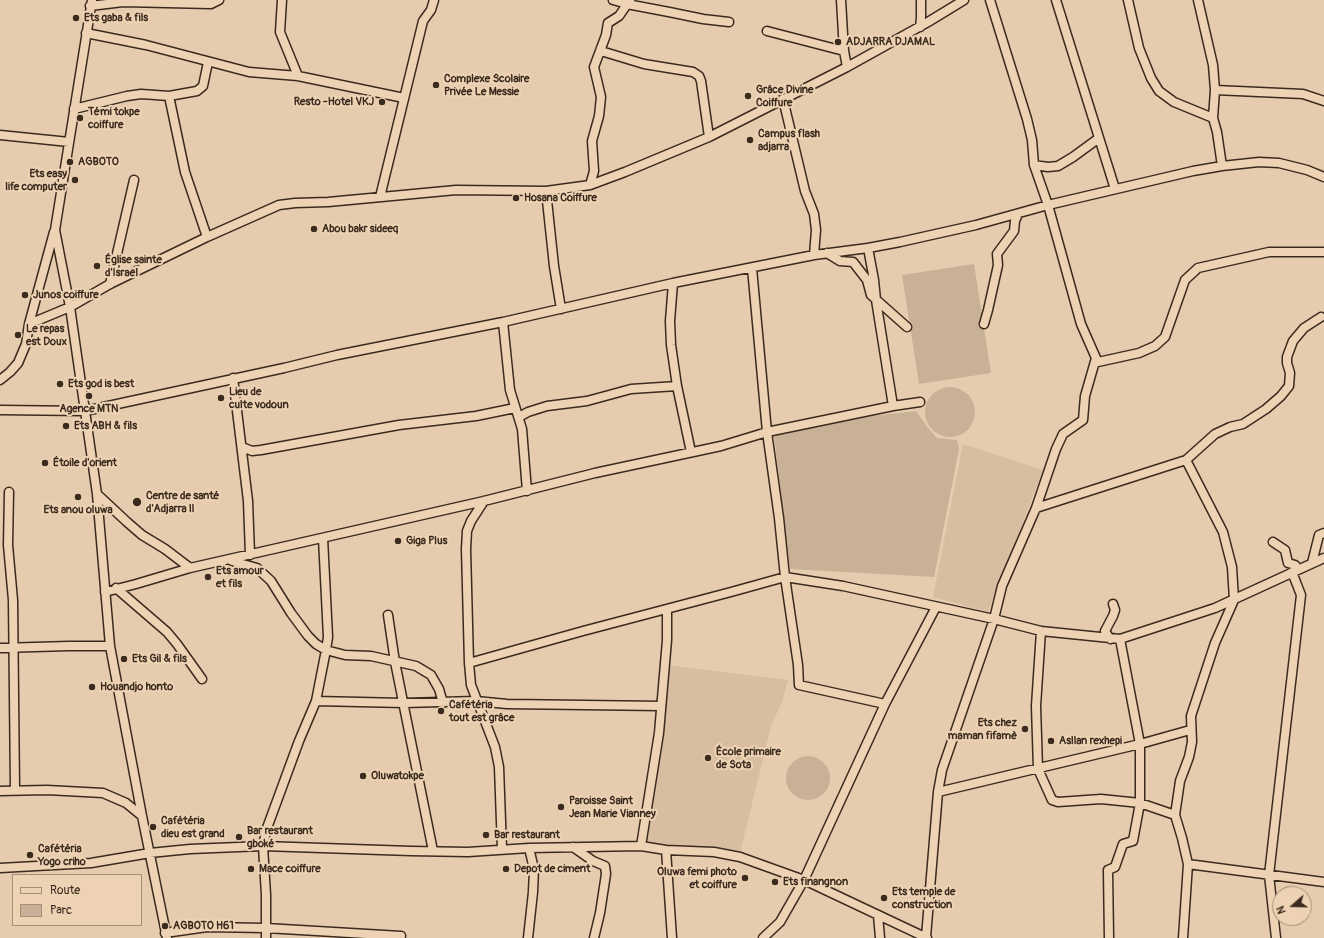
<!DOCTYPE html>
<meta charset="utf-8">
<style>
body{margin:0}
#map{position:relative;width:1324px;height:938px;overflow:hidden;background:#e6ccae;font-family:Pangolin,sans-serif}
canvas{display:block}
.legend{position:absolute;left:12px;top:874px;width:130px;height:52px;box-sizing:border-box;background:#edd3b4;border:1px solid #a68f78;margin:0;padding:5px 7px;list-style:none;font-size:12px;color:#3b2a1e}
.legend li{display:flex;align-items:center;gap:8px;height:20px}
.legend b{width:20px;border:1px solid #a68f78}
.north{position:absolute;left:1272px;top:886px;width:40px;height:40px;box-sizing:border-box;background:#edd3b4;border:1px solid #a68f78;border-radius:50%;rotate:250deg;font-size:11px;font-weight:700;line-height:16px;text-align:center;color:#3b2a1e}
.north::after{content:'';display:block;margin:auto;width:14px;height:18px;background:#3b2a1e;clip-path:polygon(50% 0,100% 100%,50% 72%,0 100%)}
</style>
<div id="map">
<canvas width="1324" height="938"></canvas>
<ul class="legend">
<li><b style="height:5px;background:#edd3b4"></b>Route</li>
<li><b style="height:11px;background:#c9b197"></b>Parc</li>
</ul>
<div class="north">N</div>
</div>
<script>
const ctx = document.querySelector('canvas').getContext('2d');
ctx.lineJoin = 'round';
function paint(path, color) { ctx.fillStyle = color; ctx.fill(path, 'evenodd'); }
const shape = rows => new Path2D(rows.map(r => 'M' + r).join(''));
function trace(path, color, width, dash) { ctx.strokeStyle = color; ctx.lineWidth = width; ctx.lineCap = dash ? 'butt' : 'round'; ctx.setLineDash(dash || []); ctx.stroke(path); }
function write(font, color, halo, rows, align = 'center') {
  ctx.font = font + ' Pangolin,sans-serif'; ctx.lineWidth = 4; ctx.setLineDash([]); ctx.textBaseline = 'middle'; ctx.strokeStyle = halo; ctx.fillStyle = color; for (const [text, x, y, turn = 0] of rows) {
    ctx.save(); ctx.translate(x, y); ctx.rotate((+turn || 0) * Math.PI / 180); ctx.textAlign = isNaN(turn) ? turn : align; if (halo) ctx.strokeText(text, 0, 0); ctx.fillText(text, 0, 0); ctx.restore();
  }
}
paint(shape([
 [963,444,1043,470,988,612,933,597],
 [666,665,788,680,782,702,771,726,740,853,642,842]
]), '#d7bea1');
paint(shape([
 [974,264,991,373,919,384,902,275],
 '925 412a25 25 0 1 1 50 0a25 25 0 1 1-50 0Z',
 [916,411,929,429,937,438,957,440,959,449,934,577,790,569,773,427],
 '786 778a22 22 0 1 1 44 0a22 22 0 1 1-44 0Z'
]), '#c9b197');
const street = shape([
 [92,0,55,230,70,307,97,494,110,646,142,816,167,938],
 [282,0,280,32,298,76],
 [613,0,627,4,669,12,703,19,729,22],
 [841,0,844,51,847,67],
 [1056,0,1115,189],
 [1128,0,1139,48,1151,78,1159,91,1174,102,1213,118,1217,132,1222,166],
 [1198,0,1213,65,1215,90,1213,118],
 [90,6,123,2,211,4,219,0],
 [920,27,921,18,921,0],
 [767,31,844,51],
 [86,33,146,45,249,72,298,76,404,98],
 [601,51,644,64,693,72,699,76,701,81,709,137],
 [1215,90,1303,94,1324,101],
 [169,96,185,172,207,237],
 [783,99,805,191,814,214,816,230,814,255],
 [74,109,127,96,141,94,169,96,197,91,203,86,208,62],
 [0,135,69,142],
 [1034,165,1048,167,1058,166,1073,157,1099,138],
 [590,185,594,171,592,141,599,116,601,97,594,67,606,35,608,23,619,16,630,0],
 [546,191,554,266,561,309],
 [380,197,423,21,431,10,434,0],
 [868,248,874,280,876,300,893,406],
 [827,253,840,261,853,262,867,280,871,295,907,327],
 [752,268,767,432,779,518,785,577,798,665,799,685,885,704],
 [673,283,670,321,671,345,677,386,691,452],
 [110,284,134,180],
 [503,322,510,390,522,429,527,491],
 [29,324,70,307,110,284,207,237,279,205,295,203,328,202,456,190,546,191,590,185,625,172,709,137,847,67,928,22,964,0],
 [984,324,988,310,998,265,997,254,1014,231,1015,221,1018,214],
 [1096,358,1098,362,1139,353,1155,346,1165,337,1185,280,1198,268,1269,252,1324,252],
 [233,378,248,501,250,555],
 [0,380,10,372,18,363,26,344,29,324,54,232],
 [0,410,85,411,284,368,337,355,503,322,673,283,814,255,868,248,900,242,976,225,1048,205,1193,171,1222,166,1259,162,1279,163,1307,170,1324,177],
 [519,417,528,412,547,406,587,401,631,389,677,386],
 [242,447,252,451,261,450,399,425,476,416,515,408],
 [9,492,8,545,13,600,15,790],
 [97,494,127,522,142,535,165,549,190,568],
 [484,501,471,521,467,531,466,549,469,663,471,685,495,747,499,767,502,849],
 [1036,508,1186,460,1215,434,1230,427,1243,424,1266,409,1281,396,1289,386,1290,373,1287,363,1287,357,1293,341,1304,328,1321,317],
 [1273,542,1285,550,1288,563,1295,565,1298,569],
 [232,561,257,568,271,581,291,613,308,636,316,644,326,650,345,655,371,656,416,666,431,675,439,689,443,703],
 [1312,563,1319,535,1324,533],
 [116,588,167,632,177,644,202,679],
 [105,592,136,584,190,568,484,501,595,473,721,446,767,432,893,406,920,402],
 [388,615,395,662,433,851],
 [1041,631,1036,706,1038,769,1052,800,1058,802,1101,799,1140,803,1175,815],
 [1110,639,1105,631,1113,616,1115,610,1113,604],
 [0,648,69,646,110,646],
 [469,663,583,631,731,592,785,577,843,586,994,619,1041,631,1120,639,1215,608,1324,558],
 [316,701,404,703,476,701,507,704,661,706],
 [0,791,47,790,103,793,126,803,142,816],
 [938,792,1140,744,1190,730],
 [641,846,659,733,667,640,667,609],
 [573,847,593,861,605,866,606,874,600,913,594,938],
 [666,850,672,938],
 [1188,864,1324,882],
 [0,868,91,863,150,853,190,849,263,846,411,851,468,852,529,848,641,846,666,850,714,852,740,857,804,880,927,938],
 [878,915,880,938],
 [165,933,207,927,266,928,401,936],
 [926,937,938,792,942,770,994,619,1002,586,1036,508,1056,449,1063,434,1083,420,1085,396,1096,358,1081,324,1048,205,1034,165,1032,140,1027,119,990,0],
 [266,938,266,895,263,846,267,828,299,741,316,701,326,650,328,637,323,538],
 [528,938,533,892,534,869,529,848],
 [763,938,780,922,804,880,885,704,936,607],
 [1109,938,1108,870,1115,867,1123,844,1133,841,1140,803,1140,744,1120,639],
 [1183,938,1188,864,1182,838,1175,815,1180,781,1189,757,1192,742,1191,716,1215,643,1234,600,1232,567,1223,532,1186,460],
 [1276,938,1269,875,1301,595,1292,572]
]);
trace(street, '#3b2a1e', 11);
trace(street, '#edd3b4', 8);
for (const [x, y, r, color] of [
 [76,18,4,"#3b2a1e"],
 [838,42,4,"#3b2a1e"],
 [436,85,4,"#3b2a1e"],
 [748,96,4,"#3b2a1e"],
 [382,102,4,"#3b2a1e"],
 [80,118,4,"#3b2a1e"],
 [750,140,4,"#3b2a1e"],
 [70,162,4,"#3b2a1e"],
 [75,180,4,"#3b2a1e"],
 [516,198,4,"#3b2a1e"],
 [314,229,4,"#3b2a1e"],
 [97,266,4,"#3b2a1e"],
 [25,295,4,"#3b2a1e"],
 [18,335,4,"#3b2a1e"],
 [60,384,4,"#3b2a1e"],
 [89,396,4,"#3b2a1e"],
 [221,398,4,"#3b2a1e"],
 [66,426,4,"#3b2a1e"],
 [45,463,4,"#3b2a1e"],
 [78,497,4,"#3b2a1e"],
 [137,502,5,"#3b2a1e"],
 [398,541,4,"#3b2a1e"],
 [208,577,4,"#3b2a1e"],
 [124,659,4,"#3b2a1e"],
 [92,687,4,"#3b2a1e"],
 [441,711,4,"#3b2a1e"],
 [1025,729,4,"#3b2a1e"],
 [1051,741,4,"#3b2a1e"],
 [708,758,4,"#3b2a1e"],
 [363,776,4,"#3b2a1e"],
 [561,807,4,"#3b2a1e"],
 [153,827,4,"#3b2a1e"],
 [486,835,4,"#3b2a1e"],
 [239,837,4,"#3b2a1e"],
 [30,855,4,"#3b2a1e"],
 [251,869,4,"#3b2a1e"],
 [506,869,4,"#3b2a1e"],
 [745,878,4,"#3b2a1e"],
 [775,882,4,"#3b2a1e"],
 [884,898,4,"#3b2a1e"],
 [165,926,4,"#3b2a1e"]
]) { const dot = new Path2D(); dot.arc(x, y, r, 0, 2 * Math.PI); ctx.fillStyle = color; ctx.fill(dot); trace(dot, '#edd3b4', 1.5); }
write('bold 11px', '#3b2a1e', '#edd3b4', [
 ["Ets gaba & fils",84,18],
 ["ADJARRA DJAMAL",846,42],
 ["Complexe Scolaire",444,79],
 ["Privée Le Messie",444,92],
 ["Grâce Divine",756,90],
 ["Coiffure",756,103],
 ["Resto -Hotel VKJ",374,102,"right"],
 ["Témi tokpe",88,112],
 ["coiffure",88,125],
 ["Campus flash",758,134],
 ["adjarra",758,147],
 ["AGBOTO",78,162],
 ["Ets easy",67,174,"right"],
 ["life computer",67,187,"right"],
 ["Hosana Coiffure",524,198],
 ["Abou bakr sideeq",322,229],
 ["Église sainte",105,260],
 ["d'Israël",105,273],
 ["Junos coiffure",33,295],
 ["Le repas",26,329],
 ["est Doux",26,342],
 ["Ets god is best",68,384],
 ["Lieu de",229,392],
 ["culte vodoun",229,405],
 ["Agence MTN",89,409,"center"],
 ["Ets ABH & fils",74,426],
 ["Étoile d'orient",53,463],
 ["Centre de santé",146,496],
 ["d'Adjarra ll",146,509],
 ["Ets anou oluwa",78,510,"center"],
 ["Giga Plus",406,541],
 ["Ets amour",216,571],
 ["et fils",216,584],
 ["Ets Gil & fils",132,659],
 ["Houandjo honto",100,687],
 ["Cafétéria",449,705],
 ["tout est grâce",449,718],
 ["Ets chez",1017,723,"right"],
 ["maman fifamè",1017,736,"right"],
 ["Asllan rexhepi",1059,741],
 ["École primaire",716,752],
 ["de Sota",716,765],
 ["Oluwatokpe",371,776],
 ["Paroisse Saint",569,801],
 ["Jean Marie Vianney",569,814],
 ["Cafétéria",161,821],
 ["dieu est grand",161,834],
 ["Bar restaurant",247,831],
 ["gboké",247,844],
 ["Bar restaurant",494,835],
 ["Cafétéria",38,849],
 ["Yogo criho",38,862],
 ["Mace coiffure",259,869],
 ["Depot de ciment",514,869],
 ["Oluwa femi photo",737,872,"right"],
 ["et coiffure",737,885,"right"],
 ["Ets finangnon",783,882],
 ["Ets temple de",892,892],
 ["construction",892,905],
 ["AGBOTO H61",173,926]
], 'left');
</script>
